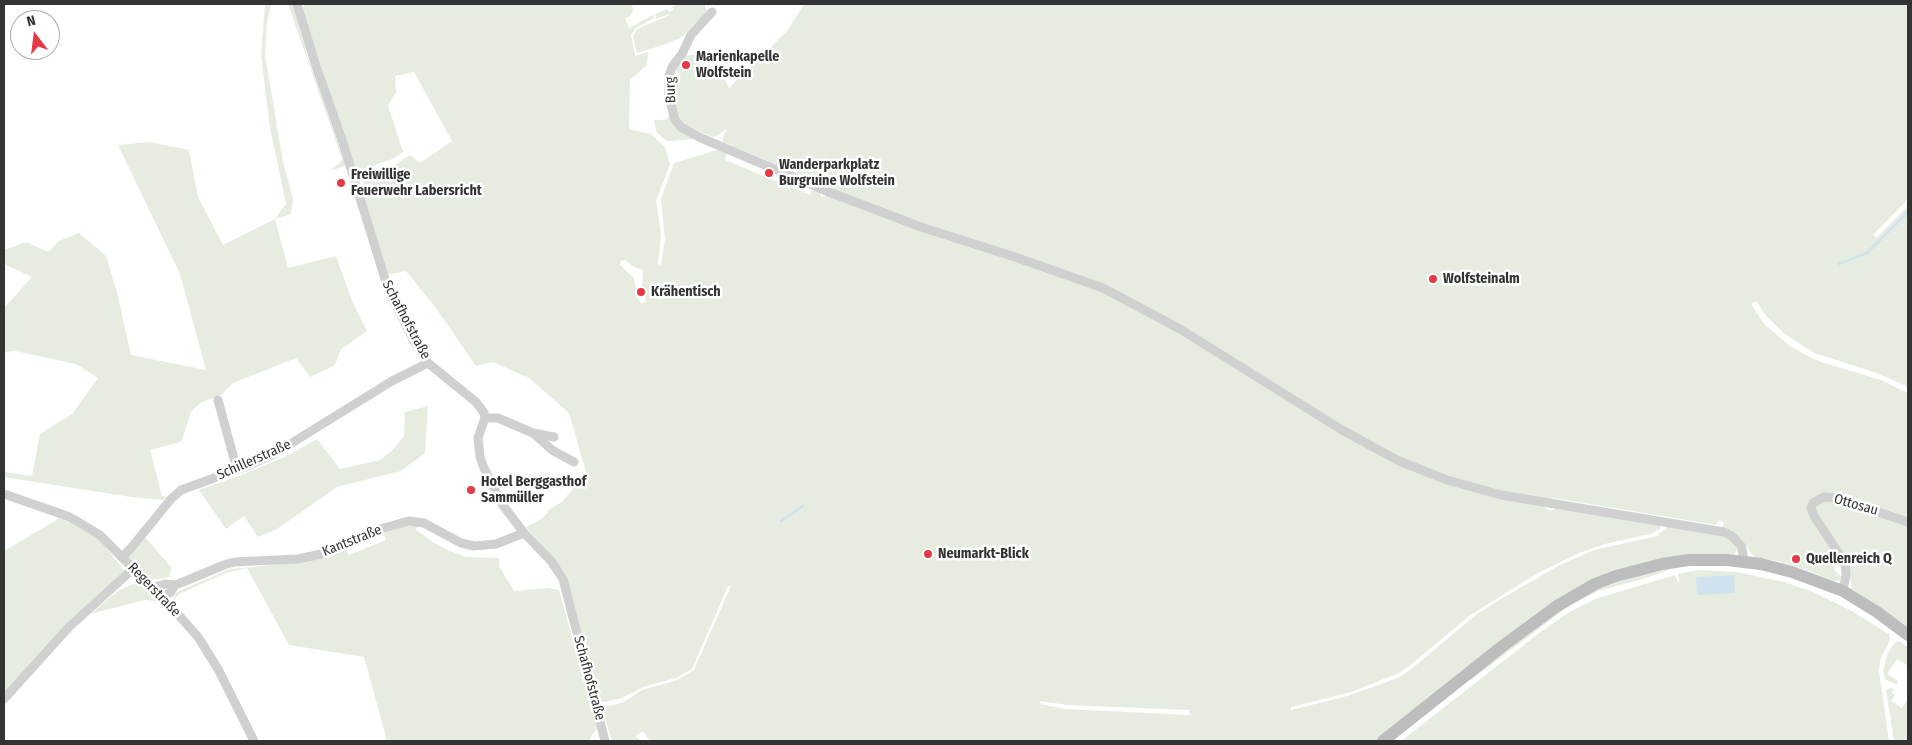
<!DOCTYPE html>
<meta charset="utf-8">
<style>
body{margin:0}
#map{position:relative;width:1912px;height:745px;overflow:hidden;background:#fff;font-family:"Fira Sans Condensed",sans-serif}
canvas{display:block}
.frame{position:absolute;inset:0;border:5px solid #333;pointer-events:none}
.north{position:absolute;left:10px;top:10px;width:50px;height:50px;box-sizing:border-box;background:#fff;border:1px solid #adadad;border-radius:50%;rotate:345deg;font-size:14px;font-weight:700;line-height:20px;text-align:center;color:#333}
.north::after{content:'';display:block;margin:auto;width:18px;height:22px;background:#e63946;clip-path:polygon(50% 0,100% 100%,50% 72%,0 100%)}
</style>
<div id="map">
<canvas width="1912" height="745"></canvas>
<div class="frame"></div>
<div class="north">N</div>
</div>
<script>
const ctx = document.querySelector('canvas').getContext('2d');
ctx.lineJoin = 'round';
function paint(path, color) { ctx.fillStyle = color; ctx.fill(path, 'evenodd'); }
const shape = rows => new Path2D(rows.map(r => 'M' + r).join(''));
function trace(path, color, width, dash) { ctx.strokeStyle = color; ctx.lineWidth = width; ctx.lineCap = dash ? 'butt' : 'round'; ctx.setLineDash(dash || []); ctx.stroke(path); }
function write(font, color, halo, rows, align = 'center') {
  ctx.font = font + ' "Fira Sans Condensed",sans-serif'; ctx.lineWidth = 5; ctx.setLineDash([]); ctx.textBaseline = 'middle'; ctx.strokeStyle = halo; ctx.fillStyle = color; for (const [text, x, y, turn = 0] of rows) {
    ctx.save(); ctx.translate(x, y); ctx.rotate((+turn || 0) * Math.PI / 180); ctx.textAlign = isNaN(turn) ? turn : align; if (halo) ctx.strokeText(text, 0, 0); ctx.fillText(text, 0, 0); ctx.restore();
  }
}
paint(shape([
 [265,4,271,4,267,23,265,55,283,162,293,199,291,214,275,219,288,268,336,256,352,301,367,331,341,349,335,365,310,377,296,358,233,383,221,395,200,403,191,412,181,442,150,450,162,496,167,497,163,500,131,497,4,477,4,472,32,476,40,434,73,413,98,378,76,364,15,351,4,352,4,308,32,277,4,264,4,250,26,242,48,252,59,241,79,233,106,256,118,296,131,355,206,370,180,274,118,145,150,142,189,150,198,197,223,245,275,219,286,204,270,128,261,55],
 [288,4,293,5,309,61,346,166,329,171,341,162,342,159],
 [305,4,632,4,633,11,629,17,625,18,629,28,653,15,654,18,636,28,631,35,635,56,648,52,647,65,630,80,629,129,651,134,665,147,670,164,656,201,661,234,658,264,661,265,665,239,661,199,674,163,720,149,727,152,725,160,810,195,813,187,820,192,821,197,831,195,833,188,723,142,723,137,727,129,718,135,712,137,686,125,679,119,673,106,672,76,677,79,681,75,673,68,685,56,697,54,705,48,708,50,696,68,723,76,729,88,788,30,804,4,1908,4,1908,199,1873,235,1877,237,1908,206,1908,387,1877,373,1814,353,1785,334,1767,317,1756,301,1751,304,1765,325,1789,345,1802,353,1821,362,1881,380,1908,393,1908,627,1852,589,1850,575,1841,566,1834,566,1835,571,1841,576,1840,580,1834,581,1806,570,1778,561,1754,557,1740,538,1730,530,1722,527,1724,522,1719,520,1716,525,1553,498,1545,506,1546,509,1551,511,1557,508,1660,525,1660,529,1650,534,1605,544,1579,553,1536,574,1469,616,1412,664,1399,673,1351,692,1291,707,1291,710,1347,696,1398,678,1414,667,1472,618,1494,603,1558,566,1594,550,1657,536,1668,526,1718,534,1728,538,1735,544,1737,551,1734,554,1729,555,1590,582,1376,741,650,741,643,731,636,736,640,741,612,741,602,708,624,702,642,690,675,681,694,670,731,586,728,586,692,669,676,678,643,687,622,698,605,702,600,701,566,576,561,568,526,527,543,518,551,508,562,502,586,472,569,413,529,378,493,362,476,366,435,307,406,271,386,275,363,197,366,196,363,180,392,167,410,155,420,163,452,141,414,72,395,76,396,93,388,105,402,149,404,151,395,158,367,168,357,169,354,166,302,9],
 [625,260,632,266,643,270,642,287,646,302,641,303,637,298,634,278,620,265,621,261],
 [1040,701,1067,705,1189,710,1190,715,1064,709,1040,704],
 [679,4,684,4,685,6,688,4,704,4,707,11,682,37,666,44,637,53,633,36,637,29,670,15,669,14,656,19,655,14,667,9,669,12,674,10,672,7],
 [670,117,693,137,694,139,669,141,662,138,656,131,654,120,664,120],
 [428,406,425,453,401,471,337,487,277,529,258,537,244,516,226,529,199,490,239,476,289,455,317,439,340,469,380,460,393,450,404,436,405,412],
 [60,518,75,524,97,537,125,571,117,580,65,625,4,694,4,551],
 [405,526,419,526,415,529,433,542,447,550,466,557,499,558,499,566,514,591,549,588,559,590,597,728,588,741,387,741,364,657,289,645,247,568,226,573,179,594,175,599,179,607,173,599,177,592,230,569,304,562,330,556,346,550,349,555,386,540,383,532],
 [145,537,172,568,169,577,152,580,128,558],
 [1674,568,1643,579,1598,591,1569,606,1471,680,1469,679,1553,615,1597,589,1653,571],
 [1698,570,1737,572,1784,582,1811,591,1852,611,1890,635,1890,640,1880,660,1879,671,1889,741,1401,741,1538,634,1568,613,1595,599,1675,575,1680,586,1678,574],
 [135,583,139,584,156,601,144,600,91,614,116,592],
 [1899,641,1908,647,1908,666,1897,659,1887,674,1898,681,1897,685,1885,679,1883,670,1888,653,1895,642],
 [1890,688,1894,689,1892,693,1895,695,1891,701,1902,708,1908,698,1908,741,1894,741,1886,690]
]), '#e6ecdf');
paint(shape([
 [1734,575,1735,593,1697,595,1696,577]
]), '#cfe2ee');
trace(shape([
 [1839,264,1867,253,1908,212],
 [781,521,803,506]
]), '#cfe2ee', 2.5);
trace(shape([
 [297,4,316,66,343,143,389,292,415,343,428,363,476,402,484,413,485,418,478,438,480,457,484,468,502,504,524,533,551,561,563,579,605,741],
 [712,12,691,35,682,54,672,67,669,76,669,97,675,120,681,127,701,138,829,192,921,227,1015,257,1103,288,1180,329,1342,430,1399,461,1447,480,1501,495,1724,532,1732,536,1741,546,1743,553,1743,562],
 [218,400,237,470],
 [485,418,498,418,533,433,554,437],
 [533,433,552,450,574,462],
 [4,494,70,517,100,535,175,611,198,637,218,669,254,741],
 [122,557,131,548,171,499,181,490,250,465,274,454,392,381,428,363],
 [151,588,165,584,175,585,183,582,224,565,234,562,298,559,326,553,341,548,380,529,409,521,424,523,461,543,474,546,496,544,524,533],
 [1843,591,1846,575,1845,563,1814,516,1811,508,1813,503,1824,497,1836,498,1908,522],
 [160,597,170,593,175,585],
 [4,699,69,627,133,569]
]), '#d0d0d0', 9);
trace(shape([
 [1383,741,1504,645,1557,606,1595,584,1616,576,1662,564,1689,560,1727,560,1761,564,1792,572,1843,591,1877,612,1908,635]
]), '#bdbdbd', 12);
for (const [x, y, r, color] of [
 [686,65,5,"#e63946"],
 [769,173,5,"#e63946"],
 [341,183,5,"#e63946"],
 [1433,279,5,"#e63946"],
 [641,292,5,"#e63946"],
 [471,490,5,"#e63946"],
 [928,554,5,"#e63946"],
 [1796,559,5,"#e63946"]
]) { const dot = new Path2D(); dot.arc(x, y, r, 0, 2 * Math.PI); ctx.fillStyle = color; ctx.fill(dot); trace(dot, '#fff', 2); }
write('bold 14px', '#333', '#fff', [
 ["Marienkapelle",696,57],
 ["Wolfstein",696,73],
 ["Wanderparkplatz",779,165],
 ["Burgruine Wolfstein",779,181],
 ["Freiwillige",351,175],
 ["Feuerwehr Labersricht",351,191],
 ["Wolfsteinalm",1443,279],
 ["Krähentisch",651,292],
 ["Hotel Berggasthof",481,482],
 ["Sammüller",481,498],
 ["Neumarkt-Blick",938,554],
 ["Quellenreich Q",1806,559]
], 'left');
write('14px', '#333', '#fff', [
 ["Burg",671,90,-92],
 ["Schafhofstraße",406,320,62],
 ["Schillerstraße",254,460,-24],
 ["Ottosau",1856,505,16],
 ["Kantstraße",352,541,-22],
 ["Regerstraße",154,590,46],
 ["Schafhofstraße",589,678,75]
]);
</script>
